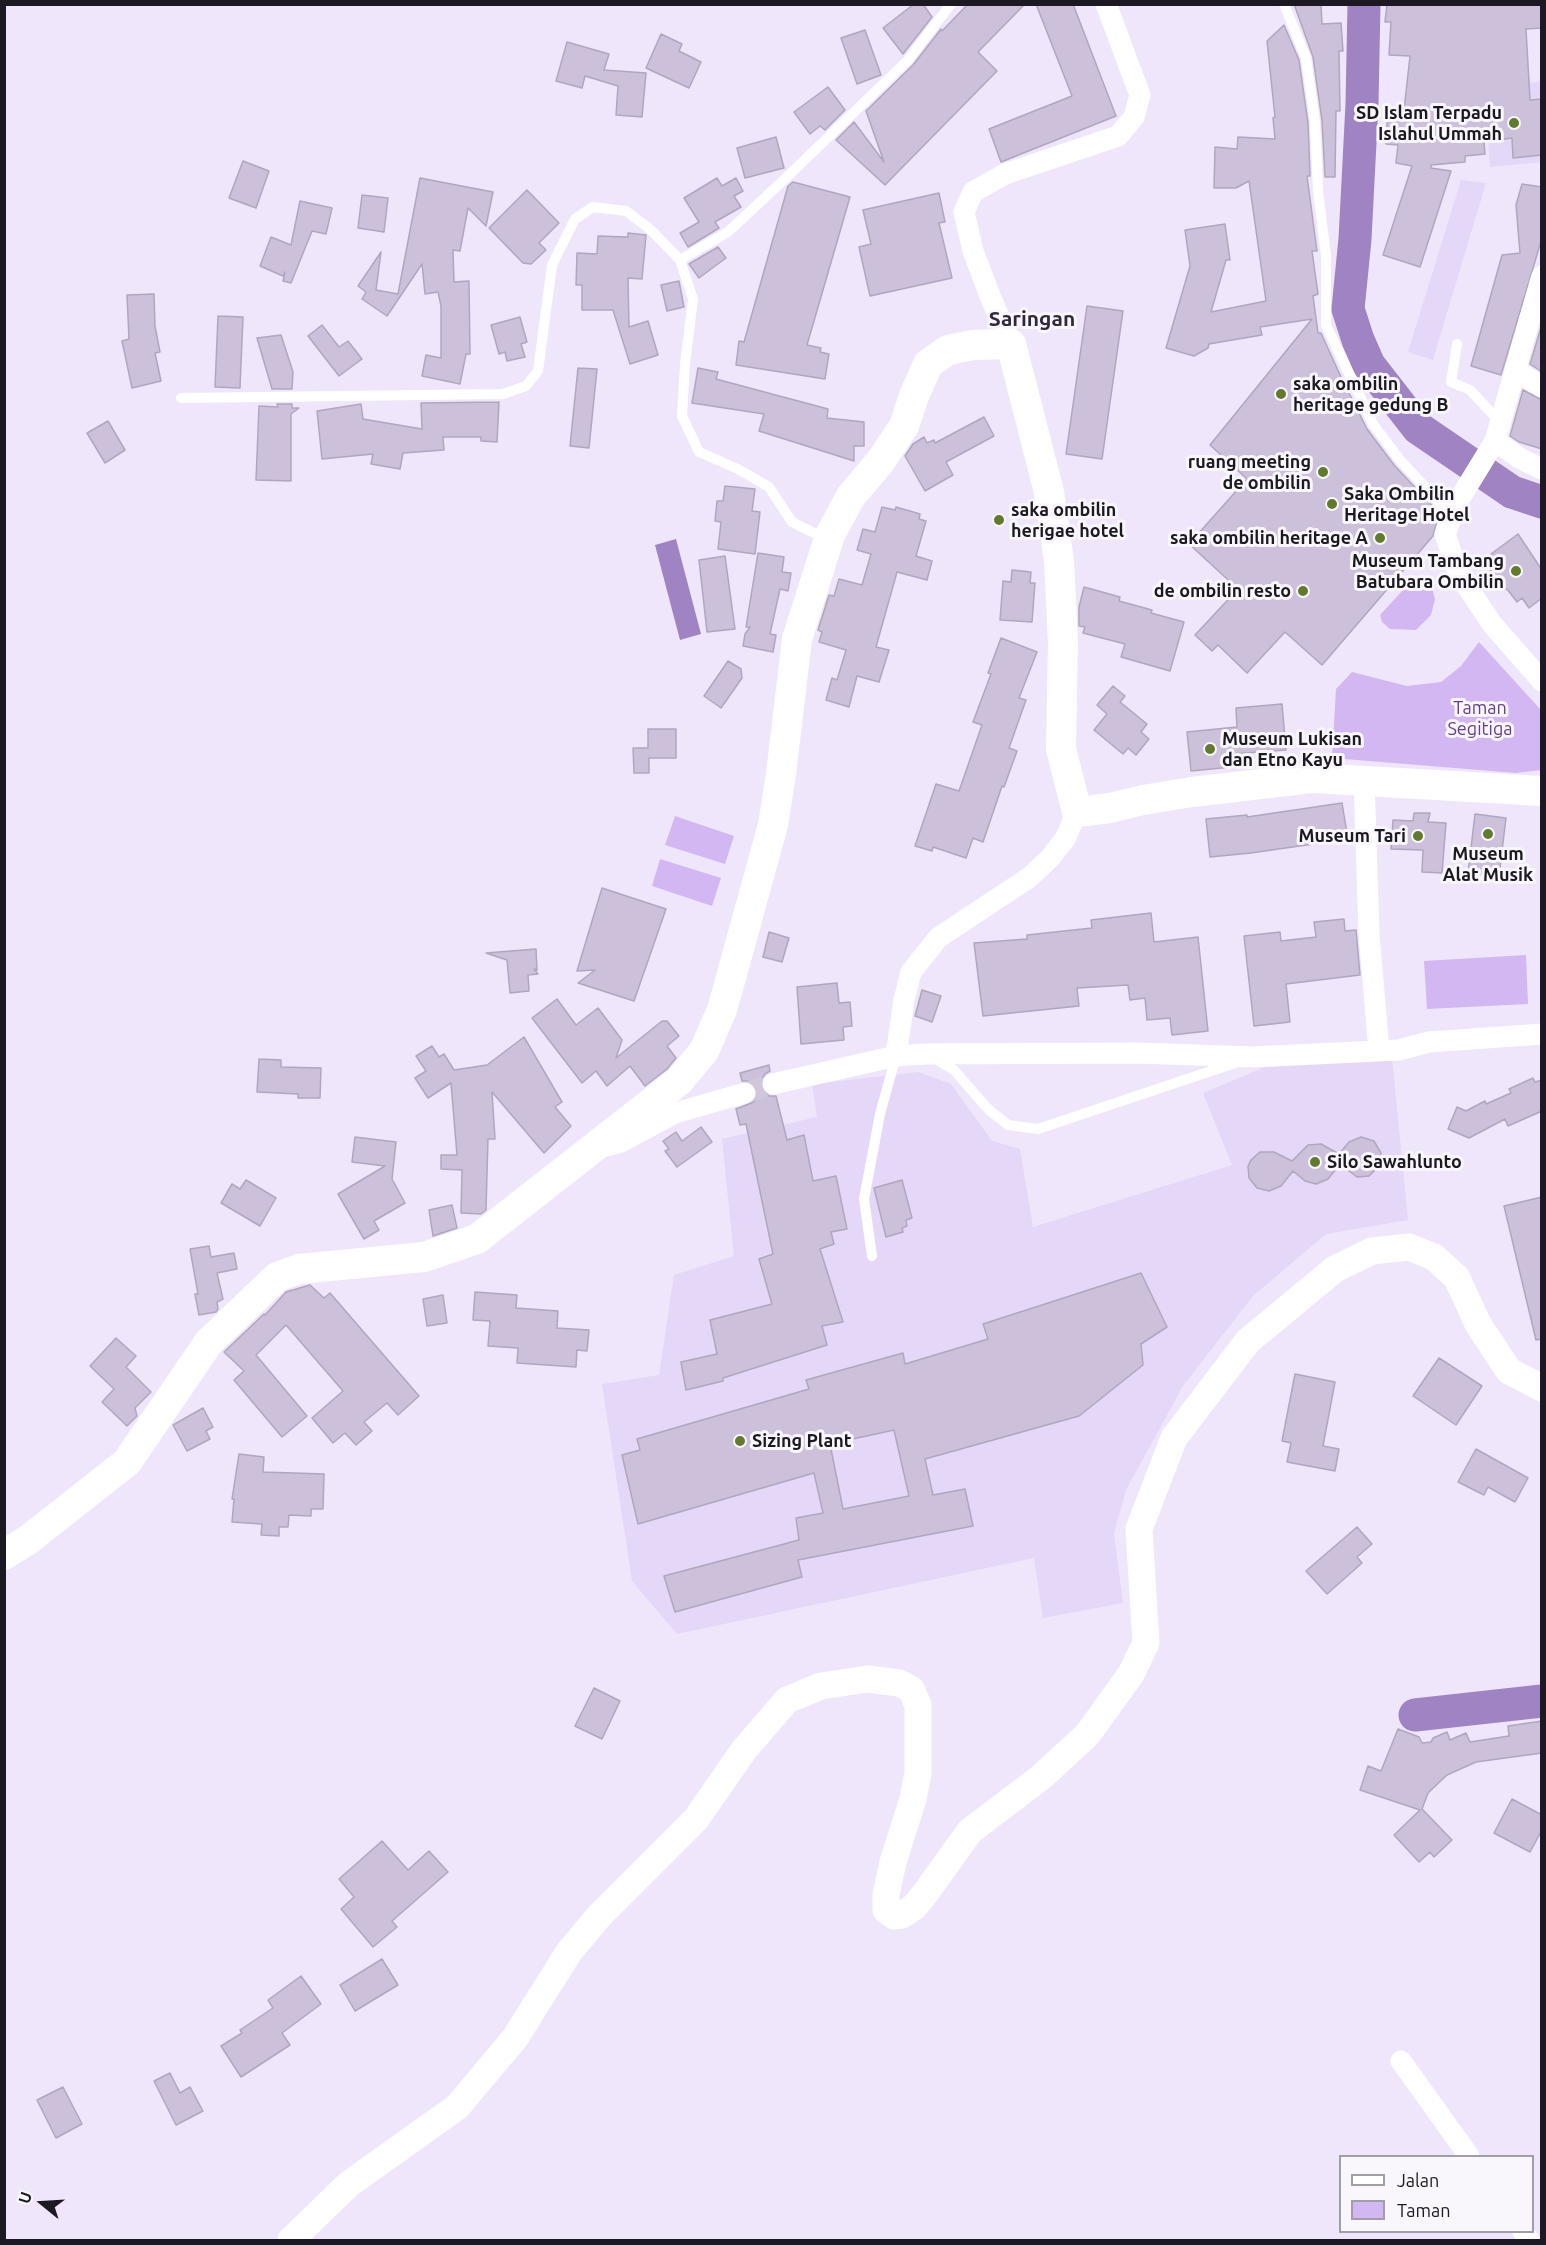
<!DOCTYPE html>
<style>
body{margin:0}
#map{position:relative;width:1546px;height:2245px;overflow:hidden;background:#efe6fb;font-family:Ubuntu,sans-serif}
canvas{display:block}
.frame{position:absolute;inset:0;border:6px solid #1d1922;pointer-events:none}
.legend{position:absolute;left:1339px;top:2155px;width:195px;height:78px;box-sizing:border-box;background:#f9f6fc;border:2px solid #a19ea5;margin:0;padding:8px 10px;list-style:none;font-size:18px;color:#1d1922}
.legend li{display:flex;align-items:center;gap:12px;height:30px}
.legend b{width:30px;border:2px solid #a19ea5}
.north{position:absolute;left:12px;top:2173px;width:60px;height:60px;-webkit-text-stroke:4px #f9f6fc;paint-order:stroke;rotate:288deg;font-size:16px;font-weight:700;line-height:24px;text-align:center;color:#1d1922}
.north::after{content:'';display:block;margin:auto;width:21px;height:27px;background:#1d1922;clip-path:polygon(50% 0,100% 100%,50% 72%,0 100%)}
</style>
<div id="map">
<canvas width="1546" height="2245"></canvas>
<div class="frame"></div>
<ul class="legend">
<li><b style="height:8px;background:#fff"></b>Jalan</li>
<li><b style="height:16px;background:#d2b7f3"></b>Taman</li>
</ul>
<div class="north">U</div>
</div>
<script>
const ctx = document.querySelector('canvas').getContext('2d');
ctx.lineJoin = 'round';
function paint(path, color) { ctx.fillStyle = color; ctx.fill(path, 'evenodd'); }
const shape = rows => new Path2D(rows.map(r => 'M' + r).join(''));
function trace(path, color, width, dash) { ctx.strokeStyle = color; ctx.lineWidth = width; ctx.lineCap = dash ? 'butt' : 'round'; ctx.setLineDash(dash || []); ctx.stroke(path); }
function write(font, color, halo, rows, align = 'center') {
  ctx.font = font + ' Ubuntu,sans-serif'; ctx.lineWidth = 6; ctx.setLineDash([]); ctx.textBaseline = 'middle'; ctx.strokeStyle = halo; ctx.fillStyle = color; for (const [text, x, y, turn = 0] of rows) {
    ctx.save(); ctx.translate(x, y); ctx.rotate((+turn || 0) * Math.PI / 180); ctx.textAlign = isNaN(turn) ? turn : align; if (halo) ctx.strokeText(text, 0, 0); ctx.fillText(text, 0, 0); ctx.restore();
  }
}
paint(shape([
 [1530,78,1531,83,1541,81,1541,162,1490,167,1484,82],
 [1461,180,1486,183,1433,360,1408,352],
 [1392,1058,1408,1220,1326,1234,1253,1296,1183,1386,1126,1490,1114,1533,1123,1603,1043,1618,1034,1558,677,1634,632,1581,602,1384,659,1375,674,1275,734,1256,722,1139,817,1117,812,1084,919,1072,951,1084,992,1141,1020,1149,1033,1227,1232,1165,1203,1093,1265,1067]
]), '#e5d7f8');
paint(shape([
 [1414,578,1420,578,1432,588,1435,599,1431,615,1416,630,1390,629,1382,622,1380,615],
 [1479,642,1541,710,1541,770,1516,773,1332,758,1336,689,1352,672,1407,686,1441,682,1461,666],
 [675,816,734,836,725,864,665,845],
 [660,859,721,878,712,906,652,886],
 [1526,955,1528,1004,1427,1009,1424,961]
]), '#d2b7f3');
paint(shape([
 [676,539,701,634,680,640,655,545]
]), '#a083c2');
trace(shape([
 [1364,4,1362,104,1355,239,1348,309,1358,340,1369,365,1418,428,1512,492,1542,502],
 [1415,1715,1542,1701]
]), '#a083c2', 33);
const building = shape([
 [914,4,923,4,932,17,903,54,883,28,914,4],
 [968,4,1025,4,978,52,997,71,885,185,836,140,854,122,884,162,866,111,913,65,941,29,942,31,968,4],
 [1036,4,1073,4,1116,116,1001,162,989,129,1072,96,1036,4],
 [1294,4,1321,4,1322,24,1341,23,1343,51,1339,51,1340,111,1336,111,1335,177,1325,177,1322,121,1313,57,1294,4],
 [1387,4,1542,4,1542,28,1526,29,1530,100,1542,99,1542,155,1513,158,1512,138,1484,142,1485,154,1465,156,1465,162,1431,165,1431,168,1451,171,1420,267,1383,255,1412,166,1396,163,1398,145,1386,144,1388,109,1404,110,1410,56,1389,55,1391,22,1385,22,1387,4],
 [1284,25,1299,60,1308,123,1310,176,1307,176,1317,251,1312,251,1318,294,1313,296,1318,333,1321,333,1341,377,1367,429,1394,465,1439,513,1433,536,1322,665,1285,632,1247,673,1218,645,1212,651,1195,635,1238,589,1189,544,1247,479,1210,445,1312,319,1260,327,1262,335,1209,344,1208,348,1194,356,1166,348,1190,266,1185,230,1225,224,1230,260,1226,260,1211,312,1266,301,1249,181,1236,188,1214,188,1215,147,1237,149,1238,137,1275,139,1273,118,1275,117,1267,41,1284,25],
 [865,30,881,75,857,84,841,38,865,30],
 [661,34,682,44,679,51,701,62,689,88,646,68,661,34],
 [567,42,609,54,604,70,646,73,642,117,616,115,618,86,585,76,582,88,556,81,567,42],
 [828,87,845,110,825,130,820,126,810,134,794,112,828,87],
 [776,137,784,168,745,178,737,148,776,137],
 [243,161,269,171,256,208,229,198,243,161],
 [420,178,493,192,486,226,468,208,460,251,453,250,454,282,469,281,470,354,466,354,460,384,422,376,426,355,441,358,441,306,438,292,425,294,422,264,387,316,362,299,366,292,358,286,381,252,376,290,398,294,420,178],
 [717,178,722,186,736,178,743,191,734,196,741,207,715,222,719,228,688,247,680,233,699,222,684,198,717,178],
 [793,182,850,197,807,345,821,348,820,352,829,354,825,379,736,365,739,341,744,342,788,186,793,182],
 [1522,184,1542,187,1542,238,1501,375,1471,366,1502,255,1520,253,1516,205,1522,184],
 [527,190,559,223,539,243,546,250,531,264,523,263,489,228,527,190],
 [939,193,945,222,939,223,952,278,870,296,859,247,871,244,863,210,939,193],
 [362,195,388,198,384,232,358,228,362,195],
 [300,201,332,208,326,234,312,231,291,283,283,281,285,272,283,276,260,266,271,237,291,245,300,201],
 [628,233,646,235,642,279,628,278,629,327,648,321,658,355,630,364,613,310,582,310,582,285,576,285,577,253,597,254,598,236,628,237,628,233],
 [718,247,726,258,699,278,689,264,718,247],
 [679,281,684,307,667,311,661,285,679,281],
 [154,294,155,326,160,352,155,353,161,381,132,388,122,341,129,339,127,295,154,294],
 [1087,306,1123,311,1102,459,1066,454,1087,306],
 [218,316,243,317,240,388,215,387,218,316],
 [520,317,527,342,521,344,525,357,507,361,505,352,499,354,491,325,520,317],
 [1542,324,1542,372,1530,364,1542,324],
 [322,325,339,347,348,341,362,359,339,376,308,336,322,325],
 [281,335,293,372,292,389,272,389,257,338,281,335],
 [578,368,597,369,589,448,570,446,578,368],
 [698,368,718,372,716,379,828,409,827,418,864,422,864,446,854,446,854,461,759,431,764,414,692,403,698,368],
 [1523,390,1542,400,1542,449,1519,442,1510,436,1523,390],
 [499,402,497,442,481,441,481,437,443,437,444,450,403,453,400,469,371,464,373,454,322,459,317,411,361,404,363,419,422,429,421,403,499,402],
 [277,404,292,404,292,408,299,408,291,414,291,481,256,480,259,406,278,407,277,404],
 [984,417,994,436,946,462,953,475,925,491,905,456,913,444,924,437,927,443,934,440,935,443,984,417],
 [108,421,125,450,105,463,87,433,108,421],
 [725,486,755,489,752,511,760,512,755,554,718,549,721,522,715,521,717,501,723,501,725,486],
 [882,507,895,510,896,507,920,514,919,519,926,521,916,556,932,561,927,580,897,572,876,647,889,650,879,682,857,676,849,707,826,700,832,678,837,680,846,650,819,642,822,632,818,630,829,595,834,596,839,579,862,585,871,554,857,550,863,529,875,532,882,507],
 [1518,534,1542,570,1542,598,1529,608,1522,598,1517,602,1507,589,1503,590,1489,572,1499,565,1491,554,1518,534],
 [758,553,784,557,782,572,791,573,788,591,780,589,770,634,776,635,773,652,743,646,745,634,750,627,746,627,758,553],
 [725,556,735,629,707,632,699,560,725,556],
 [1012,570,1031,572,1030,583,1035,583,1032,622,1000,620,1003,581,1011,582,1012,570],
 [1084,587,1120,597,1119,601,1152,610,1151,613,1184,622,1170,671,1121,657,1125,644,1083,633,1085,627,1079,626,1079,607,1084,587],
 [1001,638,1037,652,1019,698,1026,700,1009,748,1017,751,1004,787,1002,786,983,842,973,838,966,858,933,847,932,851,915,846,936,784,959,791,982,725,973,722,991,674,988,673,1001,638],
 [728,661,741,669,742,678,721,708,704,696,728,661],
 [1113,686,1125,696,1120,702,1147,724,1141,732,1149,739,1136,755,1128,748,1123,754,1094,730,1107,714,1097,705,1113,686],
 [1282,704,1286,750,1231,754,1232,767,1191,771,1187,732,1237,727,1236,708,1282,704],
 [648,729,676,729,676,758,649,758,649,773,634,773,633,748,648,748,648,729],
 [1342,803,1348,839,1251,853,1210,857,1206,819,1247,815,1247,817,1342,803],
 [1414,813,1430,813,1428,822,1446,823,1442,873,1422,872,1423,850,1391,849,1393,820,1413,821,1414,813],
 [1475,814,1506,818,1499,876,1468,873,1475,814],
 [602,888,666,909,634,1001,578,983,595,970,577,971,602,888],
 [1151,913,1154,942,1198,937,1208,1031,1172,1035,1170,1018,1147,1020,1145,998,1130,1000,1128,985,1077,988,1079,1006,983,1016,974,943,1027,939,1027,935,1092,928,1091,920,1151,913],
 [1344,919,1345,931,1356,930,1360,975,1286,984,1290,1022,1254,1026,1244,936,1280,932,1281,941,1316,937,1314,922,1344,919],
 [769,932,789,938,782,962,763,957,769,932],
 [536,949,537,970,534,969,538,974,528,975,529,991,510,993,507,960,486,953,536,949],
 [837,983,839,1003,850,1002,852,1026,843,1027,844,1040,801,1044,797,987,837,983],
 [922,990,941,996,932,1022,915,1016,922,990],
 [557,999,576,1025,598,1008,622,1040,616,1058,662,1021,667,1021,679,1036,667,1046,676,1058,667,1069,645,1086,630,1066,607,1086,596,1071,582,1083,532,1018,557,999],
 [524,1037,562,1102,555,1107,571,1126,544,1153,492,1092,495,1139,488,1139,486,1210,481,1214,461,1213,462,1170,441,1169,441,1155,457,1155,451,1083,428,1098,415,1078,426,1071,416,1056,432,1046,439,1057,444,1054,454,1070,487,1065,524,1037],
 [259,1059,281,1060,281,1067,321,1068,320,1098,298,1098,298,1094,257,1092,259,1059],
 [769,1065,770,1071,765,1074,761,1080,761,1087,769,1096,776,1096,787,1140,804,1135,813,1181,836,1176,847,1229,831,1232,834,1244,820,1249,843,1322,822,1326,827,1345,723,1378,723,1381,686,1390,681,1362,717,1354,710,1320,772,1304,759,1259,773,1254,746,1124,740,1125,736,1109,754,1102,757,1096,754,1084,749,1081,742,1081,740,1073,769,1065],
 [1533,1078,1535,1082,1542,1080,1542,1111,1508,1126,1505,1119,1469,1138,1448,1129,1457,1107,1466,1111,1485,1101,1486,1104,1511,1093,1509,1089,1533,1078],
 [701,1127,712,1142,677,1167,665,1151,669,1149,663,1141,676,1132,682,1141,701,1127],
 [355,1137,396,1142,392,1179,405,1203,374,1221,379,1230,364,1239,338,1194,385,1166,352,1162,355,1137],
 [1361,1137,1374,1141,1381,1153,1379,1166,1369,1176,1357,1177,1340,1164,1328,1179,1316,1184,1305,1181,1293,1171,1281,1186,1269,1191,1257,1188,1249,1178,1248,1166,1251,1160,1260,1152,1274,1152,1292,1161,1308,1145,1321,1144,1339,1154,1349,1142,1361,1137],
 [246,1180,276,1198,260,1226,221,1203,232,1184,240,1189,246,1180],
 [902,1180,912,1218,906,1220,907,1226,902,1228,903,1232,886,1237,874,1188,902,1180],
 [1542,1197,1542,1339,1536,1340,1504,1206,1542,1197],
 [452,1205,457,1228,433,1236,429,1210,452,1205],
 [209,1246,211,1257,234,1253,237,1269,217,1273,223,1299,217,1302,218,1309,216,1312,199,1315,195,1294,198,1294,190,1249,209,1246],
 [1141,1273,1167,1327,1141,1344,1143,1365,1079,1416,925,1459,933,1495,965,1489,973,1526,798,1560,802,1577,675,1612,664,1576,799,1540,796,1518,823,1513,814,1473,638,1524,622,1455,640,1450,637,1439,809,1389,806,1380,903,1353,905,1364,988,1339,983,1324,1141,1273],
 [894,1430,909,1496,843,1509,830,1444,894,1430],
 [310,1285,324,1298,330,1293,419,1396,398,1415,387,1403,364,1422,372,1431,356,1445,345,1433,333,1443,312,1418,343,1391,286,1325,256,1355,307,1416,282,1437,234,1380,244,1371,224,1352,264,1314,265,1315,286,1292,310,1285],
 [475,1292,517,1295,516,1308,558,1311,557,1328,589,1330,587,1351,577,1350,576,1367,517,1363,518,1348,488,1346,490,1321,473,1320,475,1292],
 [443,1295,447,1323,427,1326,423,1299,443,1295],
 [116,1338,136,1356,126,1367,151,1392,135,1408,137,1416,127,1426,102,1402,114,1389,90,1366,116,1338],
 [1439,1358,1482,1386,1456,1425,1413,1396,1439,1358],
 [1295,1374,1335,1382,1323,1446,1339,1449,1335,1471,1287,1462,1291,1443,1282,1441,1295,1374],
 [203,1408,213,1427,206,1431,210,1439,187,1451,173,1425,203,1408],
 [1476,1449,1528,1478,1515,1502,1488,1487,1484,1495,1458,1482,1476,1449],
 [239,1454,264,1457,263,1472,324,1474,323,1509,311,1509,311,1516,289,1515,288,1527,279,1527,279,1536,261,1535,262,1524,232,1522,234,1499,232,1499,239,1454],
 [1357,1527,1372,1544,1357,1557,1362,1563,1327,1594,1306,1571,1357,1527],
 [594,1688,620,1701,602,1739,575,1726,594,1688],
 [1542,1721,1542,1753,1476,1762,1447,1775,1428,1793,1422,1809,1452,1840,1434,1857,1430,1852,1419,1862,1394,1835,1420,1810,1360,1790,1368,1766,1381,1771,1398,1729,1419,1737,1422,1743,1431,1742,1433,1738,1447,1732,1450,1740,1466,1733,1470,1742,1509,1736,1508,1726,1542,1721],
 [1512,1799,1542,1815,1542,1830,1530,1852,1494,1833,1512,1799],
 [382,1841,408,1870,429,1851,448,1872,392,1921,397,1927,373,1947,341,1909,354,1897,339,1879,382,1841],
 [382,1959,398,1985,355,2011,340,1985,382,1959],
 [301,1976,321,2004,282,2033,290,2045,241,2077,221,2046,242,2033,240,2030,273,2008,268,2000,301,1976],
 [170,2073,180,2093,190,2087,203,2111,176,2125,154,2081,170,2073],
 [63,2087,82,2124,56,2138,37,2100,63,2087]
]);
paint(building, '#ccc0da');
trace(building, '#b1a6bf', 1.5);
trace(shape([
 [745,1093,773,1084]
]), '#d0c7da', 21, [21, 10]);
trace(shape([
 [1284,4,1306,58,1315,122,1318,191,1326,256,1326,325,1373,424,1400,460,1451,515],
 [680,260,728,232,788,176,908,60,951,4],
 [1457,344,1451,382,1470,390,1500,422],
 [181,398,503,394,526,386,538,371,552,265,575,219,593,207,626,211,650,229,680,260,693,299,685,364,682,416,699,452,738,469,769,487,792,522,814,533,827,534],
 [934,1058,954,1070,988,1109,1008,1125,1038,1129,1238,1062],
 [872,1256,864,1199,880,1114,896,1056]
]), '#fff', 10);
trace(shape([
 [1542,276,1495,441,1457,503,1445,534,1458,573,1492,624,1542,681],
 [1011,344,990,296,973,251,964,212,973,192,1005,174,1118,136,1134,117,1140,95,1106,4],
 [1515,370,1542,387],
 [1495,441,1521,459,1542,469],
 [1364,780,1369,934,1379,1051],
 [896,1056,904,1000,911,972,938,938,1030,877,1050,858,1065,839,1077,812],
 [773,1084,896,1056,926,1054,1139,1053,1252,1057,1399,1050,1429,1042,1542,1034],
 [606,1146,621,1142,675,1113,745,1093],
 [1401,2061,1469,2156],
 [1523,2232,1529,2240]
]), '#fff', 21);
trace(shape([
 [291,2240,349,2184,457,2107,515,2038,569,1952,600,1915,696,1819,744,1750,787,1700,821,1686,868,1679,899,1683,911,1689,918,1705,918,1773,913,1799,893,1862,886,1895,886,1910,894,1916,902,1915,914,1907,924,1895,970,1831,1040,1778,1087,1735,1131,1674,1146,1643,1139,1529,1174,1438,1248,1341,1335,1269,1372,1251,1409,1247,1434,1257,1457,1278,1478,1324,1509,1371,1542,1388]
]), '#fff', 27);
trace(shape([
 [4,1555,28,1540,127,1462,209,1342,277,1277,299,1269,424,1257,477,1239,679,1081,704,1051,722,1010,773,825,781,774,797,639,830,535,851,496,880,462,904,426,914,396,928,364,948,350,973,345,1011,344,1049,492,1059,561,1063,642,1061,749,1077,812,1110,808,1143,800,1192,792,1312,778,1542,791]
]), '#fff', 30);
for (const [x, y, r, color] of [
 [1514,123,6,"#617a2d"],
 [1281,394,6,"#617a2d"],
 [1323,472,6,"#617a2d"],
 [1332,504,6,"#617a2d"],
 [999,520,6,"#617a2d"],
 [1380,538,6,"#617a2d"],
 [1516,571,6,"#617a2d"],
 [1303,591,6,"#617a2d"],
 [1210,749,6,"#617a2d"],
 [1488,834,6,"#617a2d"],
 [1418,836,6,"#617a2d"],
 [1315,1162,6,"#617a2d"],
 [740,1441,6,"#617a2d"]
]) { const dot = new Path2D(); dot.arc(x, y, r, 0, 2 * Math.PI); ctx.fillStyle = color; ctx.fill(dot); trace(dot, '#f9f6fc', 2); }
write('bold 18px', '#1d1922', '#f9f6fc', [
 ["SD Islam Terpadu",1502,113],
 ["Islahul Ummah",1502,134],
 ["saka ombilin",1293,384,"left"],
 ["heritage gedung B",1293,405,"left"],
 ["ruang meeting",1311,462],
 ["de ombilin",1311,483],
 ["Saka Ombilin",1344,494,"left"],
 ["Heritage Hotel",1344,515,"left"],
 ["saka ombilin",1011,510,"left"],
 ["herigae hotel",1011,531,"left"],
 ["saka ombilin heritage A",1368,538],
 ["Museum Tambang",1504,561],
 ["Batubara Ombilin",1504,582],
 ["de ombilin resto",1291,591],
 ["Museum Lukisan",1222,739,"left"],
 ["dan Etno Kayu",1222,760,"left"],
 ["Museum Tari",1406,836],
 ["Museum",1488,854,"center"],
 ["Alat Musik",1488,875,"center"],
 ["Silo Sawahlunto",1327,1162,"left"],
 ["Sizing Plant",752,1441,"left"]
], 'right');
write('18px', '#663f8c', '#f9f6fc', [
 ["Taman",1480,708],
 ["Segitiga",1480,729]
]);
write('bold 21px', '#31283c', '#f9f6fc', [
 ["Saringan",1032,319]
]);
</script>
